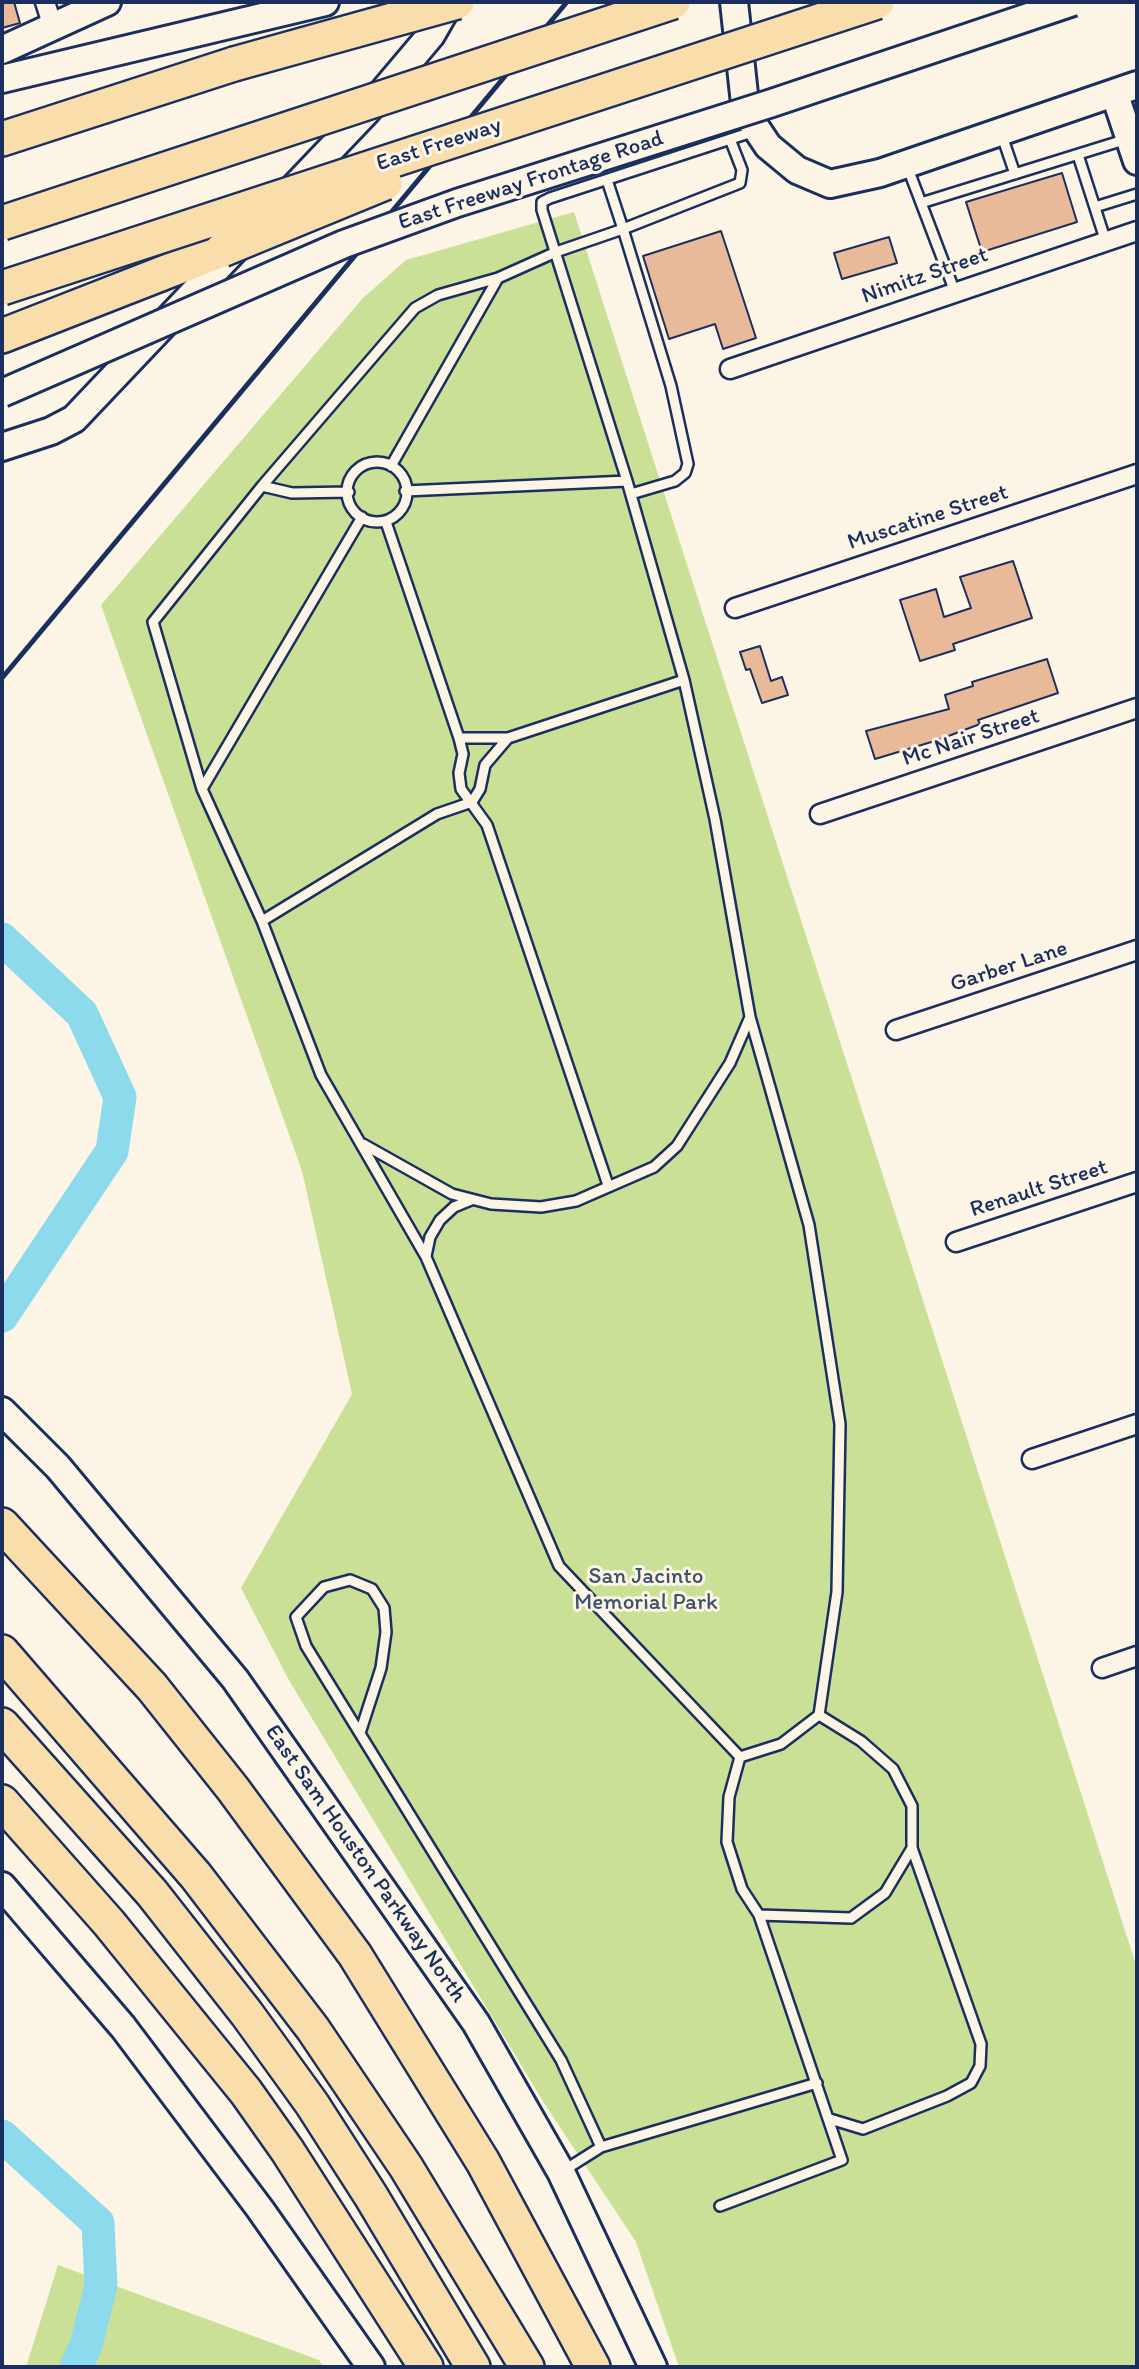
<!DOCTYPE html>
<style>
body{margin:0}
#map{position:relative;width:1139px;height:2369px;overflow:hidden;background:#fcf5e5;font-family:Itim,sans-serif}
canvas{display:block}
.frame{position:absolute;inset:0;border:4px solid #1b2f5e;pointer-events:none}
</style>
<div id="map">
<canvas width="1139" height="2369"></canvas>
<div class="frame"></div>
</div>
<script>
const ctx = document.querySelector('canvas').getContext('2d');
ctx.lineJoin = 'round';
function paint(path, color) { ctx.fillStyle = color; ctx.fill(path, 'evenodd'); }
const shape = rows => new Path2D(rows.map(r => 'M' + r).join(''));
function trace(path, color, width, dash) { ctx.strokeStyle = color; ctx.lineWidth = width; ctx.lineCap = dash ? 'butt' : 'round'; ctx.setLineDash(dash || []); ctx.stroke(path); }
function write(font, color, halo, rows, align = 'center') {
  ctx.font = font + ' Itim,sans-serif'; ctx.lineWidth = 6; ctx.setLineDash([]); ctx.textBaseline = 'middle'; ctx.strokeStyle = halo; ctx.fillStyle = color; for (const [text, x, y, turn = 0] of rows) {
    ctx.save(); ctx.translate(x, y); ctx.rotate((+turn || 0) * Math.PI / 180); ctx.textAlign = isNaN(turn) ? turn : align; if (halo) ctx.strokeText(text, 0, 0); ctx.fillText(text, 0, 0); ctx.restore();
  }
}
paint(shape([
 [574,212,1137,1968,1137,2367,679,2367,636,2242,544,2103,290,1682,241,1588,352,1394,302,1171,101,605,363,298,406,260],
 [58,2265,319,2360,323,2367,26,2367]
]), '#cae096');
trace(shape([
 [2,939,82,1014,120,1097,112,1151,2,1316],
 [2,2136,98,2223,101,2286,86,2345,76,2367]
]), '#8ddaed', 33);
const building = shape([
 [2,2,14,2,20,23,2,28,2,2],
 [1062,173,1077,222,982,252,966,202,1062,173],
 [721,231,756,338,723,349,715,324,669,339,643,256,721,231],
 [889,237,897,263,842,279,834,253,889,237],
 [1013,561,1032,618,953,644,955,650,920,661,900,600,936,589,944,617,971,608,960,577,1013,561],
 [760,646,771,681,782,677,788,695,762,703,750,669,746,670,740,652,760,646],
 [1047,659,1058,693,978,720,980,724,938,740,875,759,866,731,949,709,945,695,973,686,972,682,1047,659]
]);
paint(building, '#e9ba99');
trace(building, '#1b2f5e', 2);
const lane = shape([
 [1001,133,1015,174],
 [1078,155,1106,242],
 [907,166,955,292],
 [921,203,1127,139],
 [1095,207,1137,194],
 '347 492a30 30 0 1 1 60 0a30 30 0 1 1-60 0Z',
 [391,466,498,278,556,252,623,229,607,180],
 [262,486,415,308,438,295,498,278],
 [405,491,627,481],
 [631,494,675,481,685,473,688,464,671,386,623,229,740,183,742,170,730,139],
 [362,517,202,789,262,921,321,1075,426,1257,559,1566,740,1757],
 [386,522,459,738,463,754,459,773,461,789,487,825,608,1185],
 [459,738,508,738,684,680],
 [202,789,153,622,262,486,292,493,349,492],
 [262,921,437,814,472,802,480,789,485,765,508,738],
 [363,1144,452,1194,491,1204,541,1207,576,1201,654,1167,677,1146,730,1063,750,1017,715,819,684,680,627,481,542,210,542,202,550,198,755,131],
 [426,1256,430,1237,440,1220,454,1207,471,1200],
 [360,1733,381,1668,386,1632,384,1608,372,1589,350,1580,324,1587,296,1617,306,1646,561,2060,601,2147,817,2083],
 [759,1915,851,1918,885,1893,912,1848,912,1806,893,1769,861,1741,819,1715],
 [830,2119,863,2129,947,2096,971,2083,980,2066,981,2044,912,1848],
 [563,2171,601,2147],
 [720,2206,842,2160,759,1915,742,1889,727,1842,729,1797,740,1757,781,1744,819,1715,837,1592,840,1424,809,1225,750,1017]
]);
const street = shape([
 [45,2,53,27],
 [730,369,1137,231],
 [735,608,1137,474],
 [820,814,1137,708],
 [896,1030,1137,950],
 [956,1242,1137,1182],
 [1032,1459,1137,1424],
 [1102,1668,1137,1656]
]);
const secondary = shape([
 [734,2,746,113,768,146,797,170,830,184,880,173,1137,85],
 [2,50,107,2],
 [2,79,325,2],
 [1115,95,1137,161],
 [287,195,366,112,431,35,450,2],
 [2,447,51,431,74,419,238,246],
 [2,1411,58,1467,235,1679,476,2023,561,2172,653,2367],
 [2,1886,123,2027,260,2209,371,2367]
]);
const highway = shape([
 [2,139,234,64],
 [2,336,222,250],
 [2,1525,152,1687,233,1789,355,1955,483,2162,593,2367],
 [2,1652,196,1876,313,2029,406,2167,527,2367],
 [2,1725,152,1893,247,2014,312,2104,371,2196,473,2367],
 [2,1802,109,1923,246,2092,287,2150,426,2367]
]);
trace(lane, '#1b2f5e', 14);
trace(street, '#1b2f5e', 23);
trace(secondary, '#1b2f5e', 32);
trace(highway, '#1b2f5e', 38);
trace(lane, '#fcf5e5', 9);
trace(street, '#fcf5e5', 18);
trace(secondary, '#fcf5e5', 26);
trace(highway, '#f9deab', 33);
trace(shape([
 [2,678,567,2]
]), '#1b2f5e', 5);
const secondaryBridge = shape([
 [2,393,344,244,457,203,772,103,1073,2]
]);
const highwayBridge = shape([
 [234,64,457,2],
 [2,223,673,2],
 [222,250,385,183],
 [2,288,877,2]
]);
trace(secondaryBridge, '#1b2f5e', 32, []);
trace(highwayBridge, '#1b2f5e', 38, []);
trace(secondaryBridge, '#fcf5e5', 26);
trace(highwayBridge, '#f9deab', 33);
write('23px', '#1b2f5e', '#fcf5e5', [
 ["East Freeway",439,145,-18],
 ["East Freeway Frontage Road",531,181,-18],
 ["Nimitz Street",925,276,-19],
 ["Muscatine Street",928,518,-18],
 ["Mc Nair Street",971,738,-18],
 ["Garber Lane",1009,967,-18],
 ["Renault Street",1039,1189,-18],
 ["East Sam Houston Parkway North",365,1864,55]
]);
write('23px', '#3e5269', '#fcf5e5', [
 ["San Jacinto",646,1577],
 ["Memorial Park",646,1603]
]);
</script>
